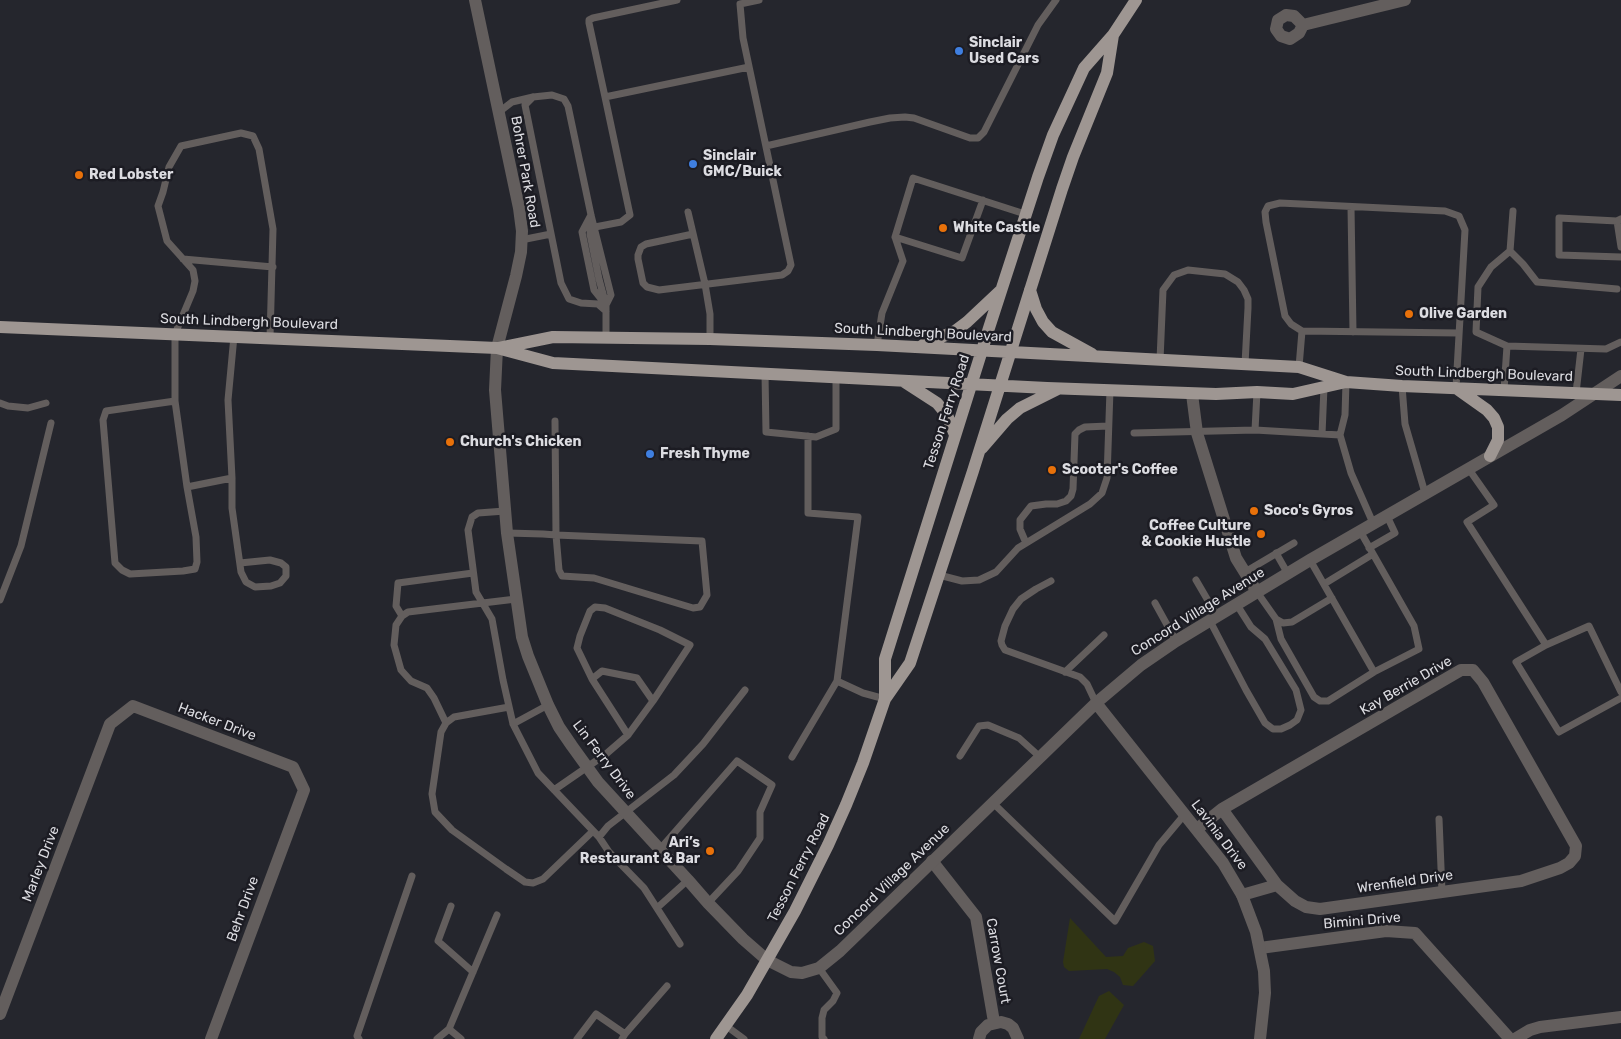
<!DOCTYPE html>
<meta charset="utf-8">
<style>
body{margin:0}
canvas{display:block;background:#25262d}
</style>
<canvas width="1621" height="1039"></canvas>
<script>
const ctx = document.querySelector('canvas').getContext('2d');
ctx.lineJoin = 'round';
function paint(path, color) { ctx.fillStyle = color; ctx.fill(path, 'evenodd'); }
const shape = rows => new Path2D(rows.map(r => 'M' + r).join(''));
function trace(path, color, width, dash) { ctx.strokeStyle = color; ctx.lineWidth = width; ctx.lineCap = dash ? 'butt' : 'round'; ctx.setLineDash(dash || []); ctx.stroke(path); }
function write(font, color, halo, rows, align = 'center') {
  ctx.font = font + ' Rubik,sans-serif'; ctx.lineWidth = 5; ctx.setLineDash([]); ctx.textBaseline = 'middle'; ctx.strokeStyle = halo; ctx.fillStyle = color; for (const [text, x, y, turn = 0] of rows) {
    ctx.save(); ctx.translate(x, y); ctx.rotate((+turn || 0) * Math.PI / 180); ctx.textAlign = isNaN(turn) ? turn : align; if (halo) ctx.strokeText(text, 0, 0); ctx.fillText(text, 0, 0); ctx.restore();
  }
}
paint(shape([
 [1070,918,1106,957,1123,956,1128,948,1144,942,1153,946,1155,961,1133,986,1123,985,1120,977,1114,972,1107,969,1069,971,1064,967,1063,962],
 [1109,991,1124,1005,1105,1039,1079,1039,1099,996]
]), '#303414');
trace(shape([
 [677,0,593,18,589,20,589,23,605,97,749,67],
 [533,97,525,105,561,283,569,299,581,303,598,304,606,311],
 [499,112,512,102,533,97,552,95,564,99,568,106,591,215,611,295,606,305,594,290,582,232,591,215],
 [766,146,870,122,890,118,905,117,914,118,970,138,978,138,984,132,1038,25,1056,0],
 [1351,207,1353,332],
 [1513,211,1510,251,1491,267,1478,287,1476,332,1507,346,1606,349,1621,342],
 [688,212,705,284,710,314,710,339],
 [1621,219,1617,221,1559,218,1559,255,1621,257],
 [591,220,590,234,599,279,606,305,606,338],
 [1617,221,1621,247],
 [595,227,621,222,630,215,605,97],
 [693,234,646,244,641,247,638,255,638,259,643,283,647,287,659,290,782,275,788,271,791,265,743,38,740,4,759,0],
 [895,237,962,258,983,200],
 [521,240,551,234],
 [1510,251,1523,264,1537,282,1617,289],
 [183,259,273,267],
 [234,336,228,400,232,478,232,508,241,572,246,582,255,587,271,586,280,583,286,576,286,567,281,563,270,560,240,563],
 [877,345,882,313,903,261,895,237,913,178,1025,214],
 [1160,360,1163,290,1174,275,1188,270,1225,274,1238,282,1244,290,1248,299,1248,308,1245,364],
 [1299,367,1302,331],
 [765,374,766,432,816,437,836,429,836,377],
 [1402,386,1405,424,1425,493],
 [1456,388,1465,230,1459,216,1445,211,1280,203,1268,206,1265,212,1266,222,1285,316,1291,324,1302,331,1459,333],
 [1504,390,1507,346],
 [1576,393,1581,349],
 [175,401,187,487],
 [0,403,8,406,28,408,46,403],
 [1255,430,1257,392],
 [1134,433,1255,430,1340,435,1351,473,1373,523],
 [1322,434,1324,387],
 [1340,435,1345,415,1346,382],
 [808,436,808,513,858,517,837,681,863,693,885,699],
 [1468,468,1494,505,1467,522,1546,645],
 [232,478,187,487,196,537,197,562,195,569,183,571,130,574,122,570,115,563,103,420,106,411,175,401,175,334,193,291,195,281,193,270,167,241,158,206,163,192,169,167,181,146,241,133,253,136,259,149,273,229,270,338],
 [505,511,478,513,472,517,468,530,476,592,492,619,503,680,513,724,538,773,599,837],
 [507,533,543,534,556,535,702,541,707,595,700,607,693,608,594,578,562,576,559,570,556,535,555,421],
 [1026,543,1020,529,1020,520,1031,506,1046,504,1057,504,1066,501,1071,496,1073,489,1075,434,1079,430,1085,427,1108,426],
 [1369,548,1395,533,1387,516],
 [1276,553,1288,574],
 [1310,560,1374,672],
 [1245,572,1294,543],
 [939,575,962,581,979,580,996,572,1018,548,1090,504,1102,493,1107,478,1110,390],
 [1196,580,1217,616],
 [1051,581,1036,589,1021,599,1013,609,1005,626,1001,641,1002,645,1005,650,1080,677,1087,684,1096,703],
 [1324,584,1373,554],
 [1257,592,1276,619,1281,639,1314,697,1320,701,1328,701,1374,672,1419,649,1414,626,1360,531],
 [0,600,21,546,51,423],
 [1155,603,1176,641],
 [402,616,396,606,398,583,473,573],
 [1276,619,1283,623,1292,622,1332,598],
 [1210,621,1246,690,1265,723,1273,729,1281,729,1290,725,1297,720,1301,710,1296,690,1265,639,1251,627,1237,605],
 [1065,672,1104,635],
 [592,679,577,648,580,636,590,611,595,607,605,608,660,630,690,645,653,701],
 [1621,692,1589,626,1546,645,1516,662,1559,732,1621,698],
 [509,707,454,717,446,723,441,732,432,794,435,812,452,830,506,869,525,882,533,883,543,879,593,831],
 [446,723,434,698,427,688,411,681,401,670,394,645,396,625,402,616,408,612,516,599],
 [513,724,548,705],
 [960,756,979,726,988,725,1019,738,1040,757],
 [792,757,837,681],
 [554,790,606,754,628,735,653,701,637,678,602,671,592,679,628,735],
 [993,803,1115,921,1159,845,1185,814],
 [1439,819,1442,892],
 [660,849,737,761,772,785,760,812,760,838,738,871,708,903],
 [451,906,438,941,473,972],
 [657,908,688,880],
 [680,944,644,888,609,852,599,837,608,826,674,775,703,744,745,690],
 [819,968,837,993,833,1001,824,1010,822,1018,822,1037,824,1039],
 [725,1025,744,1039],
 [449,1029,461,1039],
 [625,1034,667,986],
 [359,1039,357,1036,412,876],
 [437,1039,449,1029,497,915],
 [577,1039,596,1014,625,1034,622,1039]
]), '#635e5d', 7);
trace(shape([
 [475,0,519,208,522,231,521,252,516,276,497,348,495,390,507,533,522,637,528,656,548,705,559,727,572,746,598,782,688,880,708,903,743,939,767,960],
 [1286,15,1294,16,1303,25,1299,33,1290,39,1281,36,1276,29,1278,20,1286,15],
 [1303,25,1405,0],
 [1192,394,1197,433,1236,558,1257,592],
 [1222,809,1277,885],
 [1197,829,1222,809,1461,670,1473,670,1483,682,1576,846,1575,856,1569,863,1560,868,1521,881,1320,909,1306,907,1295,901,1277,885,1242,895],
 [932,861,976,917,994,1022],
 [1260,948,1386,931,1415,933,1510,1039],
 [0,1014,110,724,133,706,293,767,304,790,211,1039],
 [979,1039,981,1032,988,1025,1001,1022,1008,1024,1013,1028,1018,1039],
 [1515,1039,1530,1030,1540,1027,1621,1017]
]), '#635e5d', 12);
trace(shape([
 [1096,703,1223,863,1242,895,1256,932,1264,971,1265,993,1260,1039],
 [767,960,791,972,802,973,819,968,840,951,1096,703,1141,665,1176,641,1310,560,1562,415,1621,376]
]), '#635e5d', 12);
trace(shape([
 [1030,290,1036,309,1043,322,1052,332,1092,354],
 [0,327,497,348,553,363,1047,388,1216,394,1257,392,1293,394,1346,382],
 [923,345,955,331,967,322,1000,291],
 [499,348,553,337,710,339,877,345,1299,367,1346,382,1402,386,1621,395],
 [903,381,937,403,947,415,955,435],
 [1456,388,1487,410,1494,418,1498,427,1498,440,1490,456],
 [982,448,1007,419,1020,408,1058,389],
 [885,699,885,659,989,328,1038,177,1053,135,1084,68,1113,35,1136,0],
 [716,1039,747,995,795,911,828,845,846,805,863,763,885,699,910,663,973,471,1062,189,1073,157,1107,73,1113,35]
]), '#9e9692', 12);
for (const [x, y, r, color] of [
 [959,51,5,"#3f7fe0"],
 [693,164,5,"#3f7fe0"],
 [79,175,5,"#e8710a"],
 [943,228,5,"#e8710a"],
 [1409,314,5,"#e8710a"],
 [450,442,5,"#e8710a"],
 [650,454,5,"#3f7fe0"],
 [1052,470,5,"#e8710a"],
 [1254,511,5,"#e8710a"],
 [1261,534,5,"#e8710a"],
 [710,851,5,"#e8710a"]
]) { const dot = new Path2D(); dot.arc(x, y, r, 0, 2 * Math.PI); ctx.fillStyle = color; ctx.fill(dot); trace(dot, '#1c1c23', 2); }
write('bold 14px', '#dcdce1', '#1c1c23', [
 ["Sinclair",969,43],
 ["Used Cars",969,59],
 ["Sinclair",703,156],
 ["GMC/Buick",703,172],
 ["Red Lobster",89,175],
 ["White Castle",953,228],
 ["Olive Garden",1419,314],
 ["Church's Chicken",460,442],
 ["Fresh Thyme",660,454],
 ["Scooter's Coffee",1062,470],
 ["Soco's Gyros",1264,511],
 ["Coffee Culture",1251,526,"right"],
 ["& Cookie Hustle",1251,542,"right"],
 ["Ari’s",700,843,"right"],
 ["Restaurant & Bar",700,859,"right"]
], 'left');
write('14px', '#dcdce1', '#1c1c23', [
 ["Bohrer Park Road",525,172,80],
 ["South Lindbergh Boulevard",249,322,2],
 ["South Lindbergh Boulevard",923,333,3],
 ["South Lindbergh Boulevard",1484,374,2],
 ["Tesson Ferry Road",947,412,-72],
 ["Concord Village Avenue",1198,612,-32],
 ["Kay Berrie Drive",1406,686,-30],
 ["Hacker Drive",217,722,21],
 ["Lin Ferry Drive",604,760,53],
 ["Lavinia Drive",1219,835,53],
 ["Marley Drive",41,864,-69],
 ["Tesson Ferry Road",799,868,-63],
 ["Concord Village Avenue",892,880,-44],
 ["Wrenfield Drive",1405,882,-8],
 ["Behr Drive",243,909,-70],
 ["Bimini Drive",1362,921,-5],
 ["Carrow Court",998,961,80]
]);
</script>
